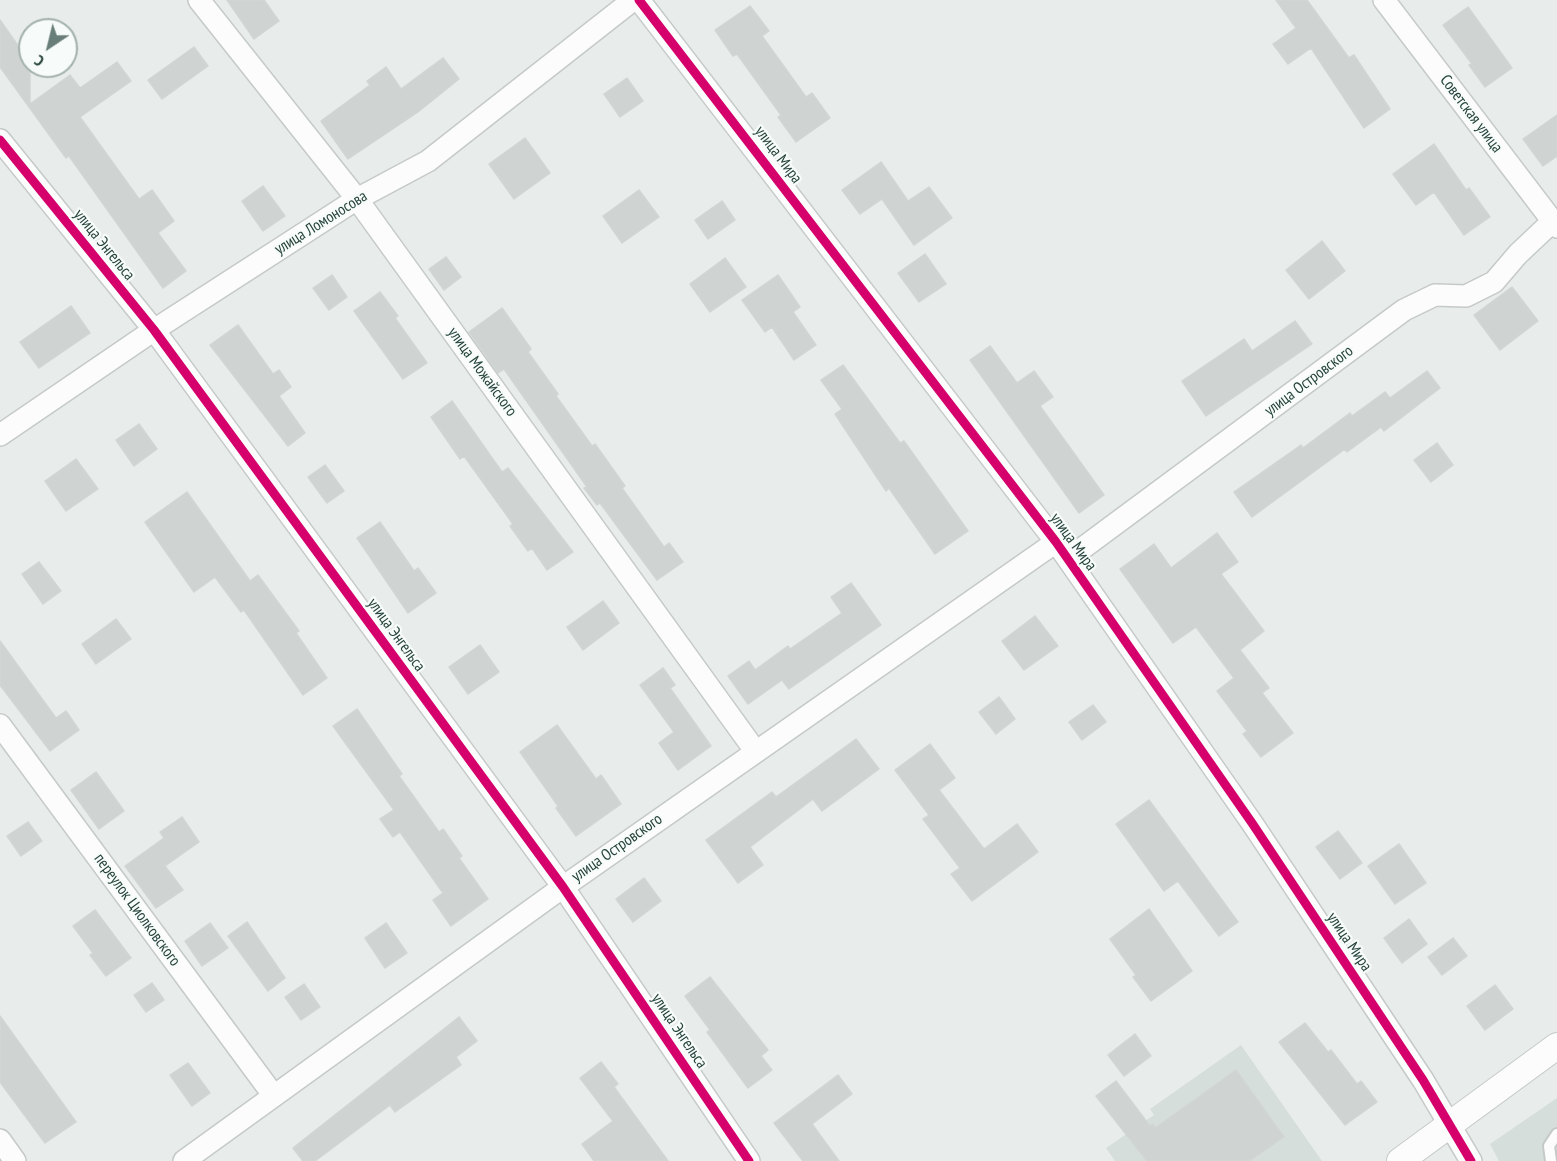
<!DOCTYPE html>
<meta charset="utf-8">
<style>
body{margin:0}
#map{position:relative;width:1557px;height:1161px;overflow:hidden;background:#e8edeb;font-family:"PT Sans Narrow",sans-serif}
canvas{display:block}
.north{position:absolute;left:18px;top:18px;width:60px;height:60px;box-sizing:border-box;background:#f7fbf9;border:2px solid #a3b1ad;border-radius:50%;rotate:215deg;font-size:16px;font-weight:700;line-height:24px;text-align:center;color:#24423a}
.north::after{content:'';display:block;margin:auto;width:21px;height:27px;background:#697e78;clip-path:polygon(50% 0,100% 100%,50% 72%,0 100%)}
</style>
<div id="map">
<canvas width="1557" height="1161"></canvas>
<div class="north">С</div>
</div>
<script>
const ctx = document.querySelector('canvas').getContext('2d');
ctx.lineJoin = 'round';
function paint(path, color) { ctx.fillStyle = color; ctx.fill(path, 'evenodd'); }
const shape = rows => new Path2D(rows.map(r => 'M' + r).join(''));
function trace(path, color, width, dash) { ctx.strokeStyle = color; ctx.lineWidth = width; ctx.lineCap = dash ? 'butt' : 'round'; ctx.setLineDash(dash || []); ctx.stroke(path); }
function write(font, color, halo, rows, align = 'center') {
  ctx.font = font + ' "PT Sans Narrow",sans-serif'; ctx.lineWidth = 4.5; ctx.setLineDash([]); ctx.textBaseline = 'middle'; ctx.strokeStyle = halo; ctx.fillStyle = color; for (const [text, x, y, turn = 0] of rows) {
    ctx.save(); ctx.translate(x, y); ctx.rotate((+turn || 0) * Math.PI / 180); ctx.textAlign = isNaN(turn) ? turn : align; if (halo) ctx.strokeText(text, 0, 0); ctx.fillText(text, 0, 0); ctx.restore();
  }
}
paint(shape([
 [1241,1045,1322,1161,1115,1161,1106,1148,1154,1115,1150,1109],
 [1557,1098,1557,1161,1499,1161,1490,1144]
]), '#d6dedb');
const building = shape([
 [227,0,264,0,279,21,254,39,227,0],
 [1276,0,1307,0,1349,58,1354,55,1390,109,1364,128,1311,48,1288,64,1273,44,1296,28,1276,0],
 [750,6,769,31,762,36,806,97,812,93,830,118,796,142,778,117,781,115,737,54,733,56,715,30,750,6],
 [1468,7,1512,68,1485,87,1469,65,1472,64,1443,25,1468,7],
 [0,20,19,47,22,45,30,56,30,104,70,75,80,88,117,62,131,81,80,117,139,199,152,190,174,221,158,233,186,271,163,288,69,156,66,158,0,67,0,20],
 [194,47,208,66,162,99,148,80,194,47],
 [443,58,459,79,418,112,348,159,321,121,370,85,367,81,386,67,401,89,443,58],
 [627,78,643,101,620,117,604,94,627,78],
 [1557,115,1557,156,1543,166,1523,139,1557,115],
 [525,138,550,173,514,199,489,164,525,138],
 [1434,144,1466,190,1469,188,1490,217,1464,235,1434,192,1416,205,1393,174,1434,144],
 [881,162,908,201,929,187,952,218,914,245,882,199,860,214,842,190,881,162],
 [263,186,285,216,263,231,242,201,263,186],
 [639,190,659,217,622,243,603,216,639,190],
 [722,201,735,220,708,239,695,220,722,201],
 [1322,241,1345,271,1309,299,1286,270,1322,241],
 [925,254,946,284,919,302,898,273,925,254],
 [446,257,461,277,444,290,429,269,446,257],
 [725,258,746,287,710,312,690,284,725,258],
 [332,275,347,297,329,310,313,288,332,275],
 [778,275,800,307,793,312,816,345,794,360,772,327,765,332,742,300,778,275],
 [1512,287,1538,321,1500,350,1474,315,1512,287],
 [380,292,398,316,395,318,427,363,403,379,354,311,380,292],
 [71,306,90,333,39,368,20,342,71,306],
 [502,308,531,349,528,352,558,394,556,396,592,446,595,444,625,486,622,488,664,547,669,543,683,562,657,580,600,503,597,505,584,488,587,487,504,369,498,373,469,332,502,308],
 [1295,321,1312,344,1206,416,1182,381,1244,339,1252,351,1295,321],
 [238,325,273,374,279,370,291,387,279,396,305,433,288,446,210,345,238,325],
 [990,346,1017,383,1034,371,1053,397,1040,406,1104,495,1079,513,970,360,990,346],
 [843,365,900,443,904,441,968,531,935,554,889,488,886,491,835,414,842,409,821,380,843,365],
 [1427,371,1440,388,1384,431,1381,427,1347,452,1345,449,1252,517,1234,492,1301,445,1303,448,1350,413,1352,416,1385,392,1390,398,1427,371],
 [452,401,502,472,508,468,573,552,547,570,532,548,528,551,510,526,513,524,464,456,460,459,431,417,452,401],
 [139,424,157,449,134,466,116,440,139,424],
 [1437,443,1453,465,1431,482,1414,460,1437,443],
 [76,459,98,489,66,511,45,481,76,459],
 [325,465,344,491,327,503,308,477,325,465],
 [187,492,250,581,258,575,299,631,296,633,327,678,303,695,244,610,241,612,215,577,194,592,145,522,187,492],
 [380,522,414,571,418,568,436,593,408,613,357,538,380,522],
 [1217,533,1238,562,1221,574,1264,631,1240,650,1269,688,1262,693,1293,733,1261,757,1243,734,1247,731,1217,691,1234,678,1196,627,1173,643,1120,569,1154,544,1171,568,1217,533],
 [39,562,61,591,43,604,22,574,39,562],
 [851,583,881,625,789,689,782,680,748,704,728,676,749,661,755,670,788,646,790,649,842,613,831,597,851,583],
 [603,601,619,623,583,650,567,627,603,601],
 [1035,616,1058,646,1024,670,1002,641,1035,616],
 [116,619,131,639,96,664,82,644,116,619],
 [0,641,56,718,66,711,79,730,50,751,0,685,0,641],
 [480,645,499,672,468,694,449,667,480,645],
 [663,668,675,685,670,688,711,746,678,770,659,743,674,732,640,685,663,668],
 [999,697,1015,719,996,734,979,712,999,697],
 [1093,705,1106,722,1082,740,1069,722,1093,705],
 [357,709,402,774,399,776,439,832,443,829,462,856,459,858,488,899,451,926,433,900,443,893,400,832,393,837,380,819,394,810,333,726,357,709],
 [557,725,596,779,601,775,621,804,576,836,556,808,558,806,520,752,557,725],
 [856,739,879,769,822,811,813,799,750,847,763,865,738,883,706,840,772,792,776,797,856,739],
 [930,744,955,778,939,790,984,849,1017,824,1038,852,972,901,951,874,960,868,923,819,929,815,895,770,930,744],
 [96,772,124,811,99,829,71,790,96,772],
 [1149,800,1238,922,1219,936,1178,881,1164,891,1116,824,1149,800],
 [182,817,199,842,165,866,183,890,156,908,125,866,164,838,160,832,182,817],
 [28,822,42,841,21,856,7,836,28,822],
 [1338,831,1362,863,1340,879,1316,847,1338,831],
 [1399,844,1426,883,1395,904,1368,866,1399,844],
 [644,878,661,901,633,922,616,899,644,878],
 [1149,909,1192,971,1151,1001,1133,977,1136,975,1110,939,1149,909],
 [95,910,131,958,106,976,90,955,93,953,73,926,95,910],
 [1409,919,1427,944,1402,963,1384,938,1409,919],
 [247,922,285,978,268,991,228,936,247,922],
 [210,923,228,948,202,966,185,941,210,923],
 [386,923,407,953,385,968,365,938,386,923],
 [1453,938,1467,956,1442,975,1428,957,1453,938],
 [710,977,768,1050,761,1056,772,1070,748,1088,707,1032,710,1030,685,996,710,977],
 [152,983,164,1000,146,1012,134,995,152,983],
 [304,984,320,1007,301,1020,285,997,304,984],
 [1495,985,1513,1009,1485,1030,1467,1006,1495,985],
 [0,1016,76,1122,45,1143,0,1082,0,1016],
 [459,1017,477,1041,456,1057,461,1065,395,1112,390,1105,315,1161,303,1161,293,1148,459,1017],
 [1305,1023,1328,1052,1331,1050,1357,1084,1361,1081,1377,1102,1345,1125,1279,1042,1305,1023],
 [1135,1034,1151,1056,1124,1076,1108,1055,1135,1034],
 [601,1062,618,1084,614,1087,668,1161,594,1161,582,1144,613,1121,580,1078,601,1062],
 [188,1063,210,1093,192,1106,170,1075,188,1063],
 [1236,1070,1284,1137,1249,1161,1147,1161,1096,1096,1116,1081,1150,1126,1153,1124,1155,1128,1236,1070],
 [838,1075,852,1094,812,1124,839,1161,803,1161,774,1123,838,1075]
]);
paint(building, '#cfd4d2');
trace(building, '#d1d6d4', 1.5);
const service = shape([
 [1551,1161,1549,1146,1557,1134]
]);
const minor = shape([
 [199,0,357,199,756,752],
 [639,0,1056,542,1252,823,1423,1080,1471,1161],
 [1384,0,1557,227],
 [0,140,154,330,563,887,749,1161],
 [0,435,154,330,357,199,428,161,633,0],
 [1068,559,1404,310,1435,295,1466,296,1494,282,1518,254,1553,221],
 [0,725,274,1096],
 [0,1140,15,1161],
 [184,1161,563,887,1056,542]
]);
const tertiary = shape([
 [1400,1161,1557,1046]
]);
trace(service, '#c5cac8', 14);
trace(minor, '#c5cac8', 24);
trace(tertiary, '#c5cac8', 28);
trace(service, '#fcfcfc', 10);
trace(minor, '#fcfcfc', 21);
trace(tertiary, '#fcfcfc', 26);
trace(shape([
 [639,0,1056,542,1252,823,1423,1080,1471,1161],
 [0,140,154,330,563,887,749,1161]
]), '#d6006c', 9);
write('16px', '#24423a', '#f7fbf9', [
 ["Советская улица",1471,114,53],
 ["улица Мира",778,155,53],
 ["улица Ломоносова",321,223,-32],
 ["улица Энгельса",104,245,51],
 ["улица Можайского",482,372,54],
 ["улица Островского",1309,381,-37],
 ["улица Мира",1073,542,54],
 ["улица Энгельса",396,635,54],
 ["улица Островского",617,848,-35],
 ["переулок Циолковского",137,910,54],
 ["улица Мира",1349,942,56],
 ["улица Энгельса",679,1031,56]
]);
</script>
